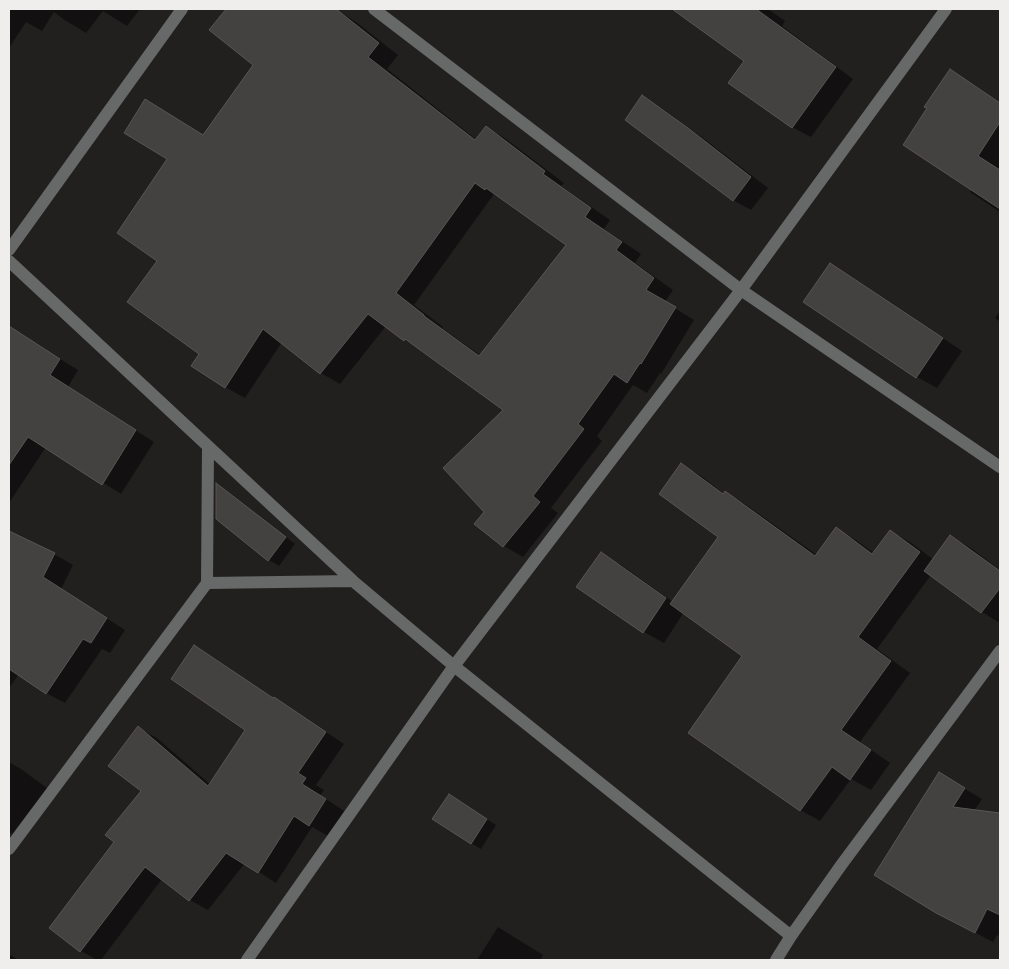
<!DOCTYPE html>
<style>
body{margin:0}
#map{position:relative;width:1009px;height:969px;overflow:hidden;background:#221f1f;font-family:"Noto Serif",serif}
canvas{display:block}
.frame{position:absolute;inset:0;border:10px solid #f0eeed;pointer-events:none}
</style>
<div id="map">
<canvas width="1009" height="969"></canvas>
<div class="frame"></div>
</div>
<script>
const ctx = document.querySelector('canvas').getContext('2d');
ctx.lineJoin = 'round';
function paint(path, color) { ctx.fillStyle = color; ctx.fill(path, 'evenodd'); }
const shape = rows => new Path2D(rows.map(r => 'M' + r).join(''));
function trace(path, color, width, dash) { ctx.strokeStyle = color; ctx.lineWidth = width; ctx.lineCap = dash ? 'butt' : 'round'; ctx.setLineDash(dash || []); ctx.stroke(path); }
paint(shape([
 [9,9,140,9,127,26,103,11,86,33,63,19,54,12,42,31,26,22,9,48],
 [231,9,335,9,356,22,398,55,387,69,477,140,487,127,506,139,564,183,561,186,610,220,604,229,641,254,635,263,673,290,665,302,694,320,661,374,660,373,647,393,633,385,597,436,602,441,551,508,558,513,523,557,504,546,476,524,486,512,505,410,424,351,404,340,386,326,340,384,321,373,282,342,245,398,225,387,201,353,158,260,204,136,255,65,214,32],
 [494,194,505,200,568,245,481,356,442,328,443,327,414,305],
 [677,9,768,9,785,21,782,26,853,79,811,137,792,127,746,61,676,10],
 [950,71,970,82,1000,103,1000,212,970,192,972,189],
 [642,96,660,107,707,141,768,188,751,210,733,200],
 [830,265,850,276,962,351,937,388,917,377,805,302],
 [1000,311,1000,322,995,318],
 [13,330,78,370,68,387,154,442,121,494,46,447,9,503,9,337],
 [681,465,701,476,724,494,725,492,745,504,817,555,836,529,856,540,874,553,890,531,910,542,934,560,950,536,971,548,1000,570,1000,623,982,612,931,575,877,649,910,673,860,742,890,763,871,790,851,779,820,821,800,810,744,655,684,612,664,643,644,632,601,554,621,565,673,602,720,537],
 [217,485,226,491,295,544,279,566,269,560,217,518],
 [9,532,54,554,73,565,61,589,125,630,110,653,102,649,65,703,46,693,19,674,9,688],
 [195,646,213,657,274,699,292,709,344,744,316,785,324,790,320,795,344,811,328,836,312,827,276,883,245,863,208,910,190,900,162,879,101,960,97,960,81,951,51,928,116,842,143,791,138,728,157,738,211,785,247,730],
 [9,762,21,769,47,788,12,834,9,832],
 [957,784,982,799,974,811,1000,814,1000,936,997,935,993,942,955,922,876,874],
 [459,801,496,825,481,849,471,843],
 [498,927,543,955,540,960,477,960],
 [9,954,18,960,9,960]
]), '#0007');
const building = shape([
 [226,9,336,9,379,43,368,57,475,140,486,126,545,171,543,174,591,208,585,217,622,242,616,250,654,278,646,290,676,307,641,364,640,363,627,383,614,374,578,424,584,429,533,496,540,502,503,547,474,524,484,512,443,468,503,410,405,339,404,341,368,314,320,374,263,329,225,388,191,366,199,354,127,302,157,261,117,233,167,159,124,133,145,99,203,135,253,65,209,30,226,9],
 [475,183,485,190,486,188,566,245,479,356,424,316,424,315,396,293,475,183],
 [672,9,756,9,836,67,792,128,728,83,744,61,672,9],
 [950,69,1000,103,1000,122,978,156,1000,170,1000,209,903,145,927,108,924,107,950,69],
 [642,95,688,128,751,177,733,201,625,120,642,95],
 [830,263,943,338,916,378,803,302,830,263],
 [9,326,60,359,50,375,136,430,102,485,28,437,9,465,9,326],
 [681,463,723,494,725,491,815,556,836,527,872,554,890,530,920,552,858,637,891,661,841,730,871,750,850,780,832,767,800,811,688,733,742,656,670,604,718,537,659,494,681,463],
 [216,483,286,537,268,561,216,519,216,483],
 [9,531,55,553,43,577,107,618,91,643,83,639,46,694,9,669,9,531],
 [950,535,1000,571,1000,588,981,613,924,571,950,535],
 [601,552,666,598,643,633,576,587,601,552],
 [194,645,273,698,274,697,326,732,298,773,306,778,302,784,326,799,309,826,294,816,258,873,226,853,189,901,145,867,80,952,49,928,114,842,105,835,141,791,108,766,138,726,208,786,245,730,171,679,194,645],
 [939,772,965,788,953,807,1000,813,1000,915,987,909,975,933,936,913,874,875,939,772],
 [449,794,487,819,471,844,432,819,449,794]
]);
paint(building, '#444141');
trace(building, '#595555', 1);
trace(shape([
 [374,9,741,290,1000,467],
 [9,250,182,9],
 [9,261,353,581,454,666,791,936,776,960],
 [207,583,353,581],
 [9,849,207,583,208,447],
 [791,936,842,864,1000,651],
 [247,960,454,666,741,290,946,9]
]), '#676969', 12);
</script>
